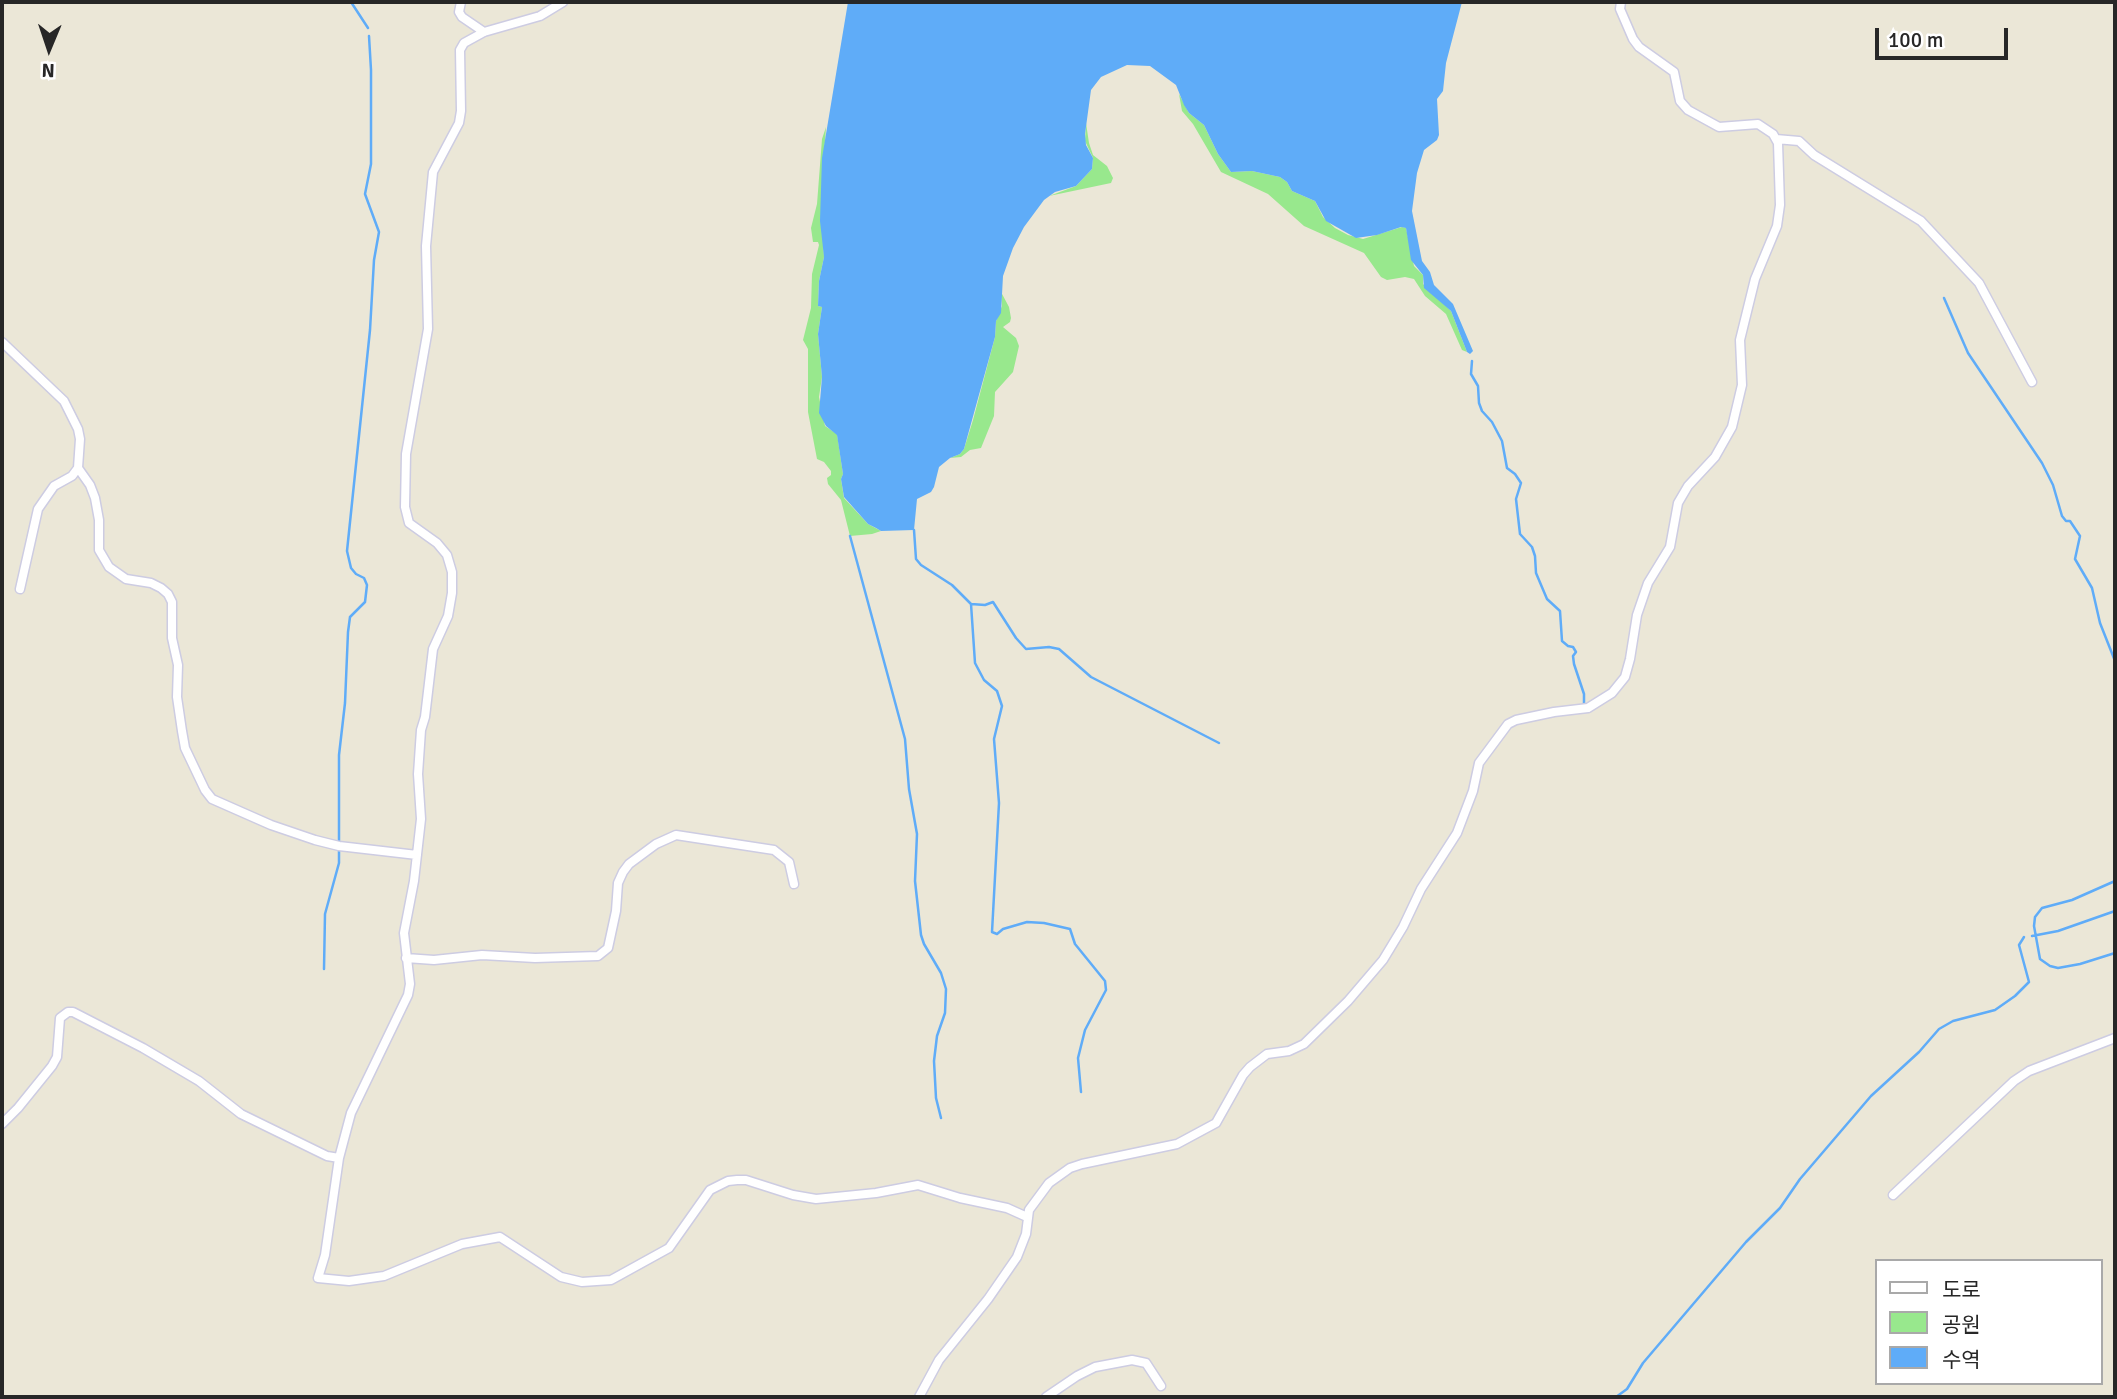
<!DOCTYPE html>
<meta charset="utf-8">
<style>
body{margin:0}
#map{position:relative;width:2117px;height:1399px;overflow:hidden;background:#ebe7d7;font-family:Signika,"Noto Sans KR",sans-serif}
canvas{display:block}
.frame{position:absolute;inset:0;border:4px solid #272727;pointer-events:none}
.legend{position:absolute;left:1875px;top:1259px;width:228px;height:126px;box-sizing:border-box;background:#fff;border:2px solid #a9a9a9;margin:0;padding:9px 12px;list-style:none;font-size:21px;color:#272727}
.legend li{display:flex;align-items:center;gap:14px;height:35px}
.legend b{width:35px;border:2px solid #a9a9a9}
.north{position:absolute;left:14px;top:14px;width:70px;height:70px;-webkit-text-stroke:5px #fff;paint-order:stroke;rotate:182deg;font-size:19px;font-weight:700;line-height:28px;text-align:center;color:#272727}
.north::after{content:'';display:block;margin:auto;width:24px;height:32px;background:#272727;clip-path:polygon(50% 0,100% 100%,50% 72%,0 100%)}
.scale{position:absolute;left:1875px;top:28px;width:133px;height:32px;box-sizing:border-box;border:4px solid #272727;border-top:0;padding-left:9px;font-size:21px;line-height:24px;white-space:nowrap;color:#272727;-webkit-text-stroke:5px #fff;paint-order:stroke}
</style>
<div id="map">
<canvas width="2117" height="1399"></canvas>
<div class="frame"></div>
<ul class="legend">
<li><b style="height:9px;background:#fff"></b>도로</li>
<li><b style="height:19px;background:#98e88d"></b>공원</li>
<li><b style="height:19px;background:#5facf8"></b>수역</li>
</ul>
<div class="north">N</div>
<div class="scale">100 m</div>
</div>
<script>
const ctx = document.querySelector('canvas').getContext('2d');
ctx.lineJoin = 'round';
function paint(path, color) { ctx.fillStyle = color; ctx.fill(path, 'evenodd'); }
const shape = rows => new Path2D(rows.map(r => 'M' + r).join(''));
function trace(path, color, width, dash) { ctx.strokeStyle = color; ctx.lineWidth = width; ctx.lineCap = dash ? 'butt' : 'round'; ctx.setLineDash(dash || []); ctx.stroke(path); }
paint(shape([
 [1179,94,1189,113,1204,125,1218,154,1231,172,1252,171,1280,177,1287,182,1292,191,1315,201,1323,217,1335,228,1348,235,1363,239,1402,227,1406,228,1414,266,1423,275,1423,284,1451,311,1467,352,1462,350,1446,314,1425,296,1414,279,1405,277,1387,280,1381,277,1364,253,1304,226,1268,194,1221,172,1193,124,1182,111],
 [1086,123,1089,143,1093,155,1107,166,1113,178,1111,183,1049,196,1076,186,1092,169,1093,158,1085,141],
 [826,127,821,203,824,257,819,281,818,306,822,307,818,334,822,377,819,397,825,426,837,434,843,474,841,479,844,498,868,524,881,531,872,534,850,536,841,500,828,484,827,478,831,475,831,471,824,462,817,459,808,412,808,349,803,340,811,308,812,274,819,245,818,242,813,242,811,228,817,204,822,139],
 [1001,292,1009,307,1011,318,1010,322,1003,327,1016,338,1019,346,1013,372,995,392,994,416,981,448,970,450,961,457,950,458,960,454,964,449,973,420,995,337,996,321,1002,306]
]), '#98e88d');
paint(shape([
 [848,2,1462,2,1446,63,1443,91,1437,99,1439,135,1437,140,1424,150,1417,173,1412,211,1422,261,1430,272,1434,285,1453,304,1473,351,1470,354,1467,352,1451,311,1424,288,1423,275,1411,260,1406,228,1401,227,1377,235,1356,238,1326,221,1315,201,1292,191,1287,182,1280,177,1252,171,1231,172,1218,154,1204,125,1189,113,1184,105,1176,85,1150,66,1127,65,1101,77,1091,90,1085,134,1086,145,1093,158,1092,169,1076,186,1055,192,1044,200,1024,227,1013,248,1003,276,1001,313,996,321,995,337,964,449,960,454,950,458,939,467,934,487,931,492,917,499,914,530,881,531,876,528,868,524,844,497,841,479,843,474,837,435,826,426,819,413,822,377,818,334,822,307,818,306,819,281,824,257,820,221,822,158]
]), '#5facf8');
trace(shape([
 [351,2,368,28],
 [1944,298,1968,353,2042,463,2053,485,2062,516,2066,521,2070,521,2080,536,2075,559,2092,588,2100,623,2115,661],
 [1472,361,1471,374,1478,386,1479,403,1482,411,1492,422,1502,441,1507,468,1515,474,1521,483,1516,499,1520,534,1532,547,1535,556,1536,573,1547,599,1560,611,1562,641,1568,646,1573,647,1576,652,1573,656,1574,664,1584,694,1584,704],
 [914,530,916,559,921,565,952,585,971,604,975,663,984,680,997,691,1002,706,994,739,999,803,992,932,997,934,1003,929,1027,922,1044,923,1070,929,1075,944,1105,981,1106,990,1085,1030,1078,1058,1081,1092],
 [850,536,905,739,909,789,917,834,915,881,921,935,924,944,941,973,946,989,945,1013,937,1036,934,1061,936,1098,941,1118],
 [971,604,985,605,993,602,1016,638,1026,649,1049,647,1059,649,1091,677,1219,743],
 [339,841,339,755,345,703,348,632,350,617,365,602,367,585,364,578,356,574,351,568,347,551,370,330,374,260,379,232,365,194,371,164,371,70,369,36],
 [2115,881,2072,900,2042,908,2035,917,2034,926,2040,959,2050,966,2058,968,2080,964,2115,953],
 [2032,936,2058,931,2115,911],
 [324,969,325,914,339,863,339,850],
 [1616,1397,1627,1389,1643,1363,1746,1242,1780,1208,1800,1179,1871,1096,1919,1052,1939,1029,1953,1021,1995,1010,2015,996,2029,982,2019,945,2024,937]
]), '#5facf8', 2.5);
const minor = shape([
 [461,2,459,12,462,17,484,32],
 [563,2,540,16,484,32,464,43,460,50,461,111,459,123,433,172,426,246,428,329,406,454,405,507,409,523,437,543,447,555,452,572,452,593,448,616,433,649,425,717,421,730,418,774,421,819,414,881,404,933,410,984,408,995,351,1113,339,1158,325,1255,318,1278,349,1281,384,1276,462,1244,500,1237,561,1277,582,1282,611,1280,669,1248,710,1190,728,1181,737,1180,746,1180,793,1195,816,1199,876,1193,918,1185,960,1198,1007,1208,1027,1217],
 [1776,139,1799,141,1814,155,1921,221,1979,283,2032,382],
 [2,342,64,401,78,429,80,439,78,468,72,476,54,486,38,509,20,589],
 [78,468,90,485,95,498,99,520,99,550,109,567,126,579,151,583,161,588,168,594,172,602,172,638,178,665,177,697,182,731,185,748,205,790,212,799,271,825,315,840,339,846,417,855],
 [406,958,434,960,482,955,535,958,598,956,608,948,616,911,618,883,623,872,629,864,656,844,676,835,774,850,789,862,794,884],
 [2,1124,18,1108,52,1066,57,1057,60,1018,68,1012,73,1012,143,1048,199,1081,241,1114,327,1156,339,1158],
 [1893,1195,2014,1081,2029,1071,2115,1038],
 [919,1397,939,1360,988,1299,1017,1257,1026,1234,1029,1210,1049,1183,1070,1168,1082,1164,1177,1144,1216,1123,1243,1075,1250,1067,1267,1054,1289,1051,1304,1044,1348,1001,1383,960,1403,927,1421,889,1457,833,1473,791,1479,763,1508,724,1516,720,1554,712,1588,708,1612,693,1625,677,1630,659,1637,615,1648,583,1670,547,1678,503,1688,486,1715,457,1732,427,1742,385,1740,340,1755,279,1777,226,1780,205,1778,143,1773,134,1758,124,1719,127,1688,110,1680,101,1674,72,1639,47,1633,39,1620,9,1621,2],
 [1046,1397,1077,1376,1095,1367,1132,1360,1146,1363,1161,1386]
]);
trace(minor, '#cdcce2', 11);
trace(minor, '#fff', 8);
</script>
